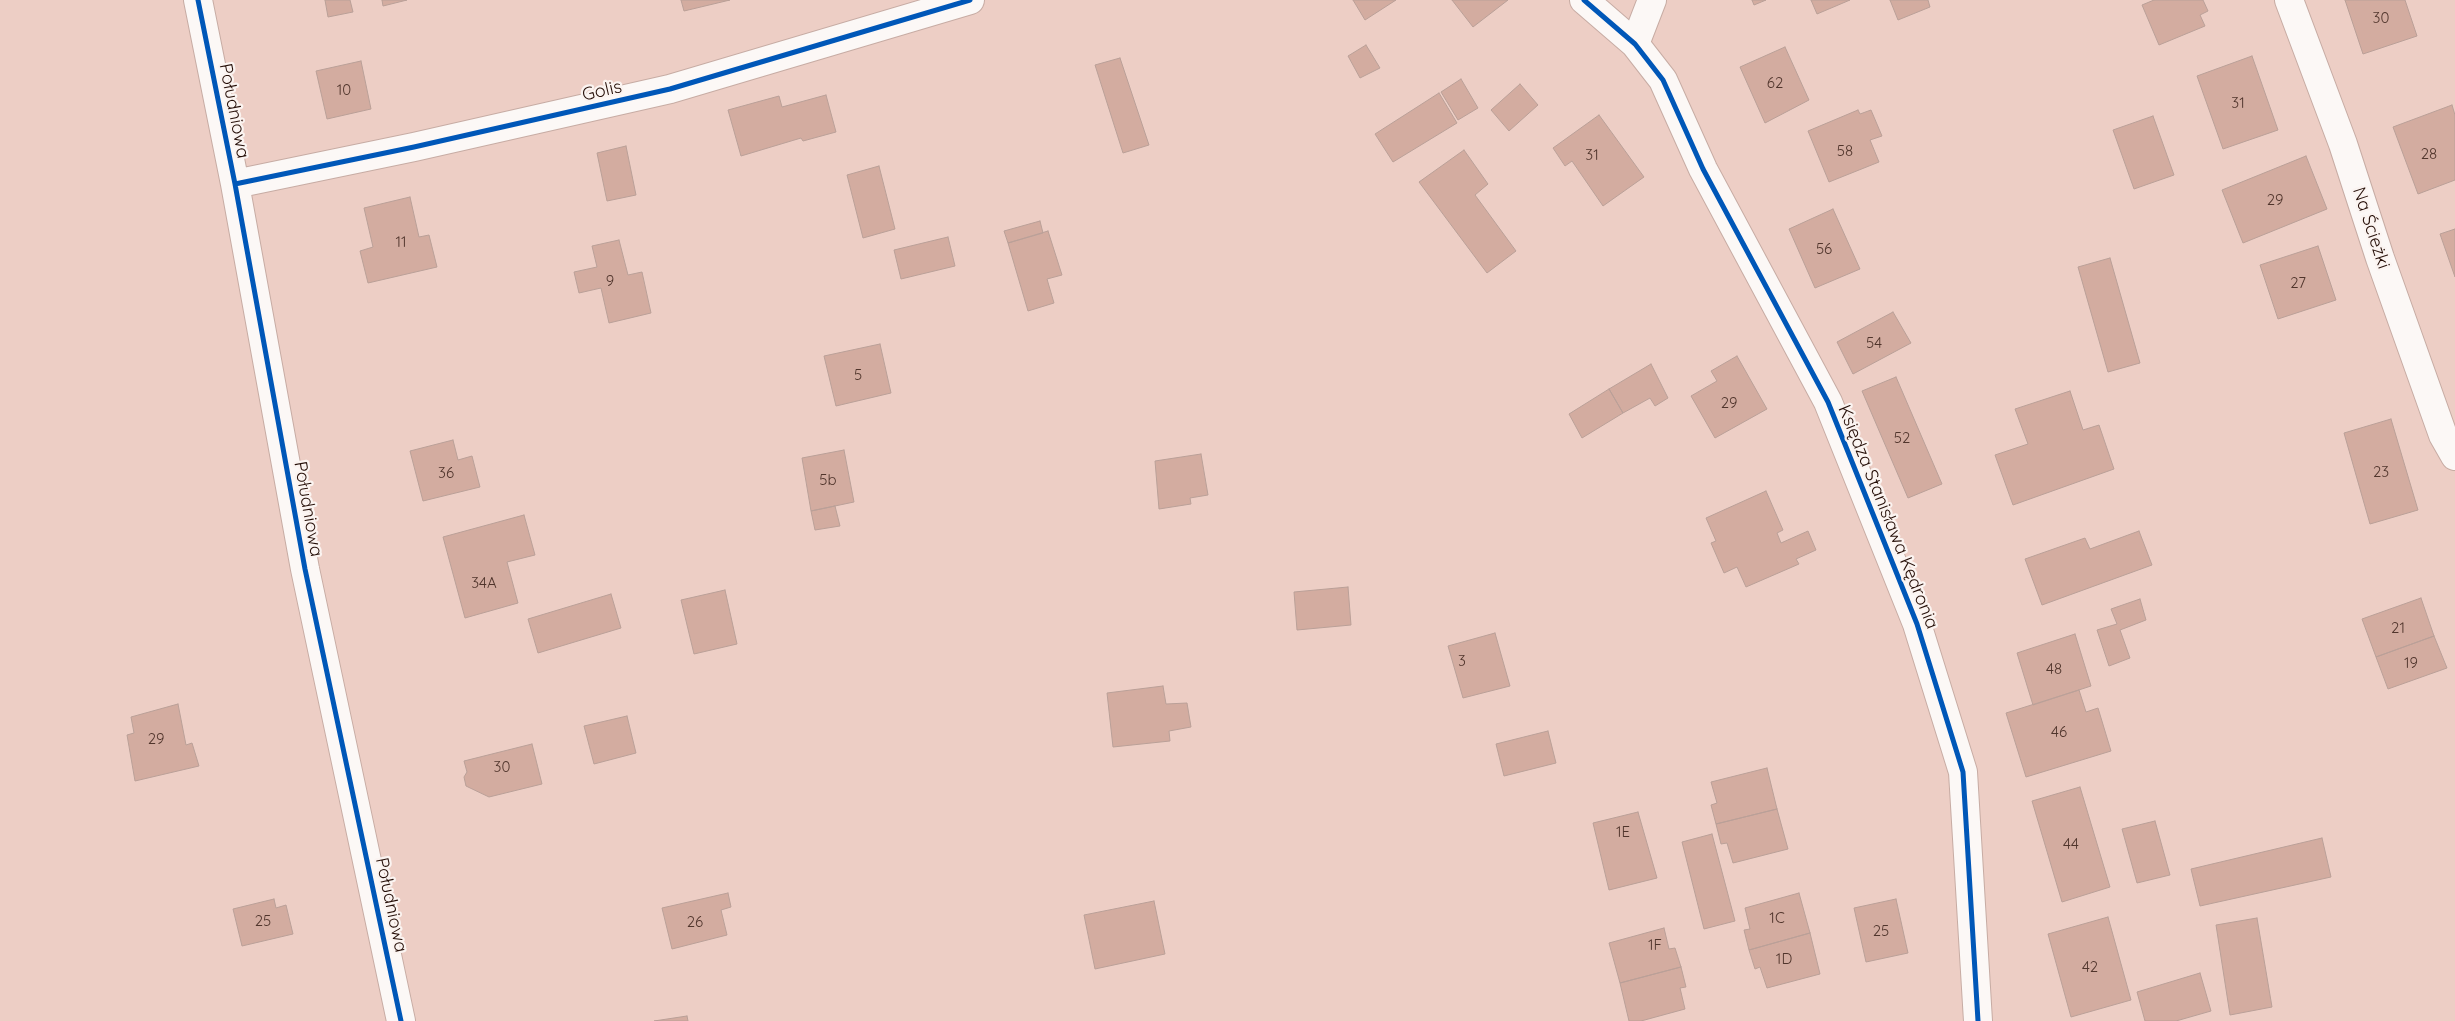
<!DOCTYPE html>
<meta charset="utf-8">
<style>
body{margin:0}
canvas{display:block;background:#edcec5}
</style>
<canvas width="2455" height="1021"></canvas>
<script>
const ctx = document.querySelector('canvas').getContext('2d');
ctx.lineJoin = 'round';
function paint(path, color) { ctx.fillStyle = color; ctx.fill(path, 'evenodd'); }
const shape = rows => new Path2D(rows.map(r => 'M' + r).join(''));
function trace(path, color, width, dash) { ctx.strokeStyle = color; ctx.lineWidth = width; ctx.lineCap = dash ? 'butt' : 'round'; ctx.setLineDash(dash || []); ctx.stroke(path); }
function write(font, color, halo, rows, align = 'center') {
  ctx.font = font + ' Quicksand,sans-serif'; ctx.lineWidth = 4.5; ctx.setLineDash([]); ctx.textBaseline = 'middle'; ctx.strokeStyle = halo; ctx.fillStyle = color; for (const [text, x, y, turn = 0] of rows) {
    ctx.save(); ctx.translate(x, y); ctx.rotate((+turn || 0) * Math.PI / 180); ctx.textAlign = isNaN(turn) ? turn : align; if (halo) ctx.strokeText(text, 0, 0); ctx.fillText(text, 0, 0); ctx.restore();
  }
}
const building = shape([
 [325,0,350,0,353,12,328,17,325,0],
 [382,0,407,0,383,6,382,0],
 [681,0,730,0,684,11,681,0],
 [1353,0,1396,0,1365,20,1353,0],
 [1452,0,1508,0,1473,27,1452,0],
 [1752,0,1766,0,1754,5,1752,0],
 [1811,0,1850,0,1817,14,1811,0],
 [1890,0,1928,0,1930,7,1898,20,1890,0],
 [2154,0,2203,0,2208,11,2200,15,2205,26,2159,45,2142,5,2154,0],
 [2345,0,2405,0,2417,36,2363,54,2345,0],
 [1366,45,1380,68,1360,78,1348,56,1366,45],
 [1785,47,1809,100,1765,123,1740,67,1785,47],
 [2252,56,2278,130,2223,149,2197,76,2252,56],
 [1120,58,1149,145,1123,153,1095,65,1120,58],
 [361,61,371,109,327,119,316,71,361,61],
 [1461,79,1478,108,1458,120,1441,92,1461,79],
 [1520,84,1538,105,1509,131,1491,110,1520,84],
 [1439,93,1457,123,1393,162,1375,134,1439,93],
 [826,95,836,132,803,141,801,138,741,156,728,110,779,96,782,107,826,95],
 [2452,105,2455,115,2455,180,2418,194,2393,127,2452,105],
 [1858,110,1860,114,1871,110,1882,136,1870,140,1879,162,1829,182,1808,131,1858,110],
 [1599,115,1644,177,1603,206,1572,161,1565,166,1553,148,1599,115],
 [2153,116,2174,175,2134,189,2113,130,2153,116],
 [626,146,636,195,607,201,597,153,626,146],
 [1464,150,1488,184,1475,195,1516,251,1487,273,1419,182,1464,150],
 [2306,156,2327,209,2243,243,2222,190,2306,156],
 [879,166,895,229,863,238,847,175,879,166],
 [410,197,419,237,429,235,437,267,368,283,360,251,373,247,364,208,410,197],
 [1833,209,1860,269,1815,288,1789,229,1833,209],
 [1040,221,1043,233,1008,243,1004,231,1040,221],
 [2455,229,2455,277,2440,234,2455,229],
 [1048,231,1062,275,1047,279,1054,303,1028,311,1008,243,1048,231],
 [948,237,955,266,901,279,894,250,948,237],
 [619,240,628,275,642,272,651,313,609,323,601,288,579,293,574,272,597,267,592,246,619,240],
 [2318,246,2336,300,2278,319,2260,265,2318,246],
 [2110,258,2140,363,2108,372,2078,267,2110,258],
 [1893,312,1911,343,1853,374,1837,342,1893,312],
 [880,344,891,393,836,406,824,356,880,344],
 [1737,356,1767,409,1715,438,1691,396,1717,381,1711,371,1737,356],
 [1651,364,1668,398,1655,406,1650,398,1623,413,1609,389,1651,364],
 [1896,377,1942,484,1908,498,1862,391,1896,377],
 [1609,389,1623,413,1582,438,1569,414,1609,389],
 [2070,391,2083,430,2099,425,2114,469,2013,505,1995,455,2028,444,2015,409,2070,391],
 [2391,419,2418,510,2370,524,2344,433,2391,419],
 [453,440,458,460,472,456,480,487,423,501,410,451,453,440],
 [844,450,854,502,811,511,802,458,844,450],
 [1201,454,1208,495,1190,498,1191,504,1159,509,1155,461,1201,454],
 [1766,491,1783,530,1777,533,1781,543,1808,531,1816,550,1796,559,1799,564,1746,587,1737,567,1724,573,1711,543,1716,541,1706,518,1766,491],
 [835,506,840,526,815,530,811,511,835,506],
 [524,515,535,555,507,562,518,603,465,618,443,537,524,515],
 [2139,531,2152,565,2042,605,2025,559,2085,538,2090,549,2139,531],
 [1348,587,1351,625,1297,630,1294,592,1348,587],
 [725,590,737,644,694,654,681,600,725,590],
 [611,594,621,628,538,653,528,619,611,594],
 [2421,598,2434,636,2376,657,2362,619,2421,598],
 [2140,599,2146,620,2120,630,2130,658,2109,666,2097,630,2117,624,2111,609,2140,599],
 [1495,633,1510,686,1463,698,1448,646,1495,633],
 [2075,634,2091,686,2033,705,2017,653,2075,634],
 [2434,636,2447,668,2388,689,2376,657,2434,636],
 [1163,686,1166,704,1187,703,1191,727,1169,731,1170,741,1113,747,1107,693,1163,686],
 [2079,690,2086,712,2098,708,2111,751,2026,777,2006,713,2079,690],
 [178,704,186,745,192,743,199,766,135,781,127,735,134,733,131,717,178,704],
 [627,716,636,753,594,764,584,726,627,716],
 [1548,731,1556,763,1504,776,1496,744,1548,731],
 [532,744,542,784,489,797,466,786,464,777,467,772,464,761,532,744],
 [1767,768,1777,809,1716,824,1711,805,1717,803,1711,782,1767,768],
 [2080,787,2110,887,2062,902,2032,801,2080,787],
 [1777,809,1788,849,1733,863,1727,843,1721,844,1716,824,1777,809],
 [1638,812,1657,878,1609,890,1593,823,1638,812],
 [2155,821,2170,875,2137,883,2122,829,2155,821],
 [1712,834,1735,921,1704,929,1682,842,1712,834],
 [2322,838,2331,877,2200,906,2191,869,2322,838],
 [728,893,731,907,721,910,727,935,672,949,662,908,728,893],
 [1799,893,1810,933,1749,950,1744,930,1750,929,1745,908,1799,893],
 [274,899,276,908,286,905,293,934,242,946,233,909,274,899],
 [1896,899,1908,953,1866,962,1854,908,1896,899],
 [1154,901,1165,954,1095,969,1084,915,1154,901],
 [2108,917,2131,1000,2071,1017,2048,934,2108,917],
 [2257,918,2272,1007,2230,1015,2216,925,2257,918],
 [1664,928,1669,949,1675,948,1681,967,1620,983,1609,943,1664,928],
 [1810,933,1820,974,1767,988,1760,967,1755,969,1749,950,1810,933],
 [1681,967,1686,987,1680,988,1685,1009,1641,1021,1629,1021,1620,983,1681,967],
 [2200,973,2211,1011,2176,1021,2145,1021,2137,992,2200,973],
 [687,1016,688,1021,654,1021,687,1016]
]);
paint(building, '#d3aca0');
trace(building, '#baa098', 1);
const minor = shape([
 [198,0,235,184,305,569,401,1021],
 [1584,0,1635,44,1663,80,1703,169,1828,402,1917,624,1963,772,1978,1021],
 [2289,0,2343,144,2380,258,2443,435,2455,456],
 [1635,44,1652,0],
 [235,184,414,147,670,89,970,0]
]);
trace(minor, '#c7aca4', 30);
trace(minor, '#fcf8f6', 28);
trace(shape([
 [198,0,235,184,305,569,401,1021],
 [1584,0,1635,44,1663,80,1703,169,1828,402,1917,624,1963,772,1978,1021],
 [235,184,414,147,670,89,970,0]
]), '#0057b8', 5);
write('15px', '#50352c', null, [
 ["30",2381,18],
 ["62",1775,83],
 ["10",344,90],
 ["31",2238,103],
 ["58",1845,151],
 ["28",2429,154],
 ["31",1592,155],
 ["29",2275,200],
 ["11",401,242],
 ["56",1824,249],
 ["9",610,281],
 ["27",2298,283],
 ["54",1874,343],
 ["5",858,375],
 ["29",1729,403],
 ["52",1902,438],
 ["23",2381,472],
 ["36",446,473],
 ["5b",828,480],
 ["34A",484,583],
 ["21",2398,628],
 ["3",1462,661],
 ["19",2411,663],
 ["48",2054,669],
 ["46",2059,732],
 ["29",156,739],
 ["30",502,767],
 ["1E",1623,832],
 ["44",2071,844],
 ["1C",1777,918],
 ["25",263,921],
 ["26",695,922],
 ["25",1881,931],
 ["1F",1655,945],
 ["1D",1784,959],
 ["42",2090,967]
]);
write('18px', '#240d06', '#fbf4f1', [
 ["Golis",602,91,-13],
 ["Południowa",234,111,79],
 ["Na Ścieżki",2371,228,72],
 ["Południowa",308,509,80],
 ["Księdza Stanisława Kędronia",1888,517,68],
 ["Południowa",391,905,78]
]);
</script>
